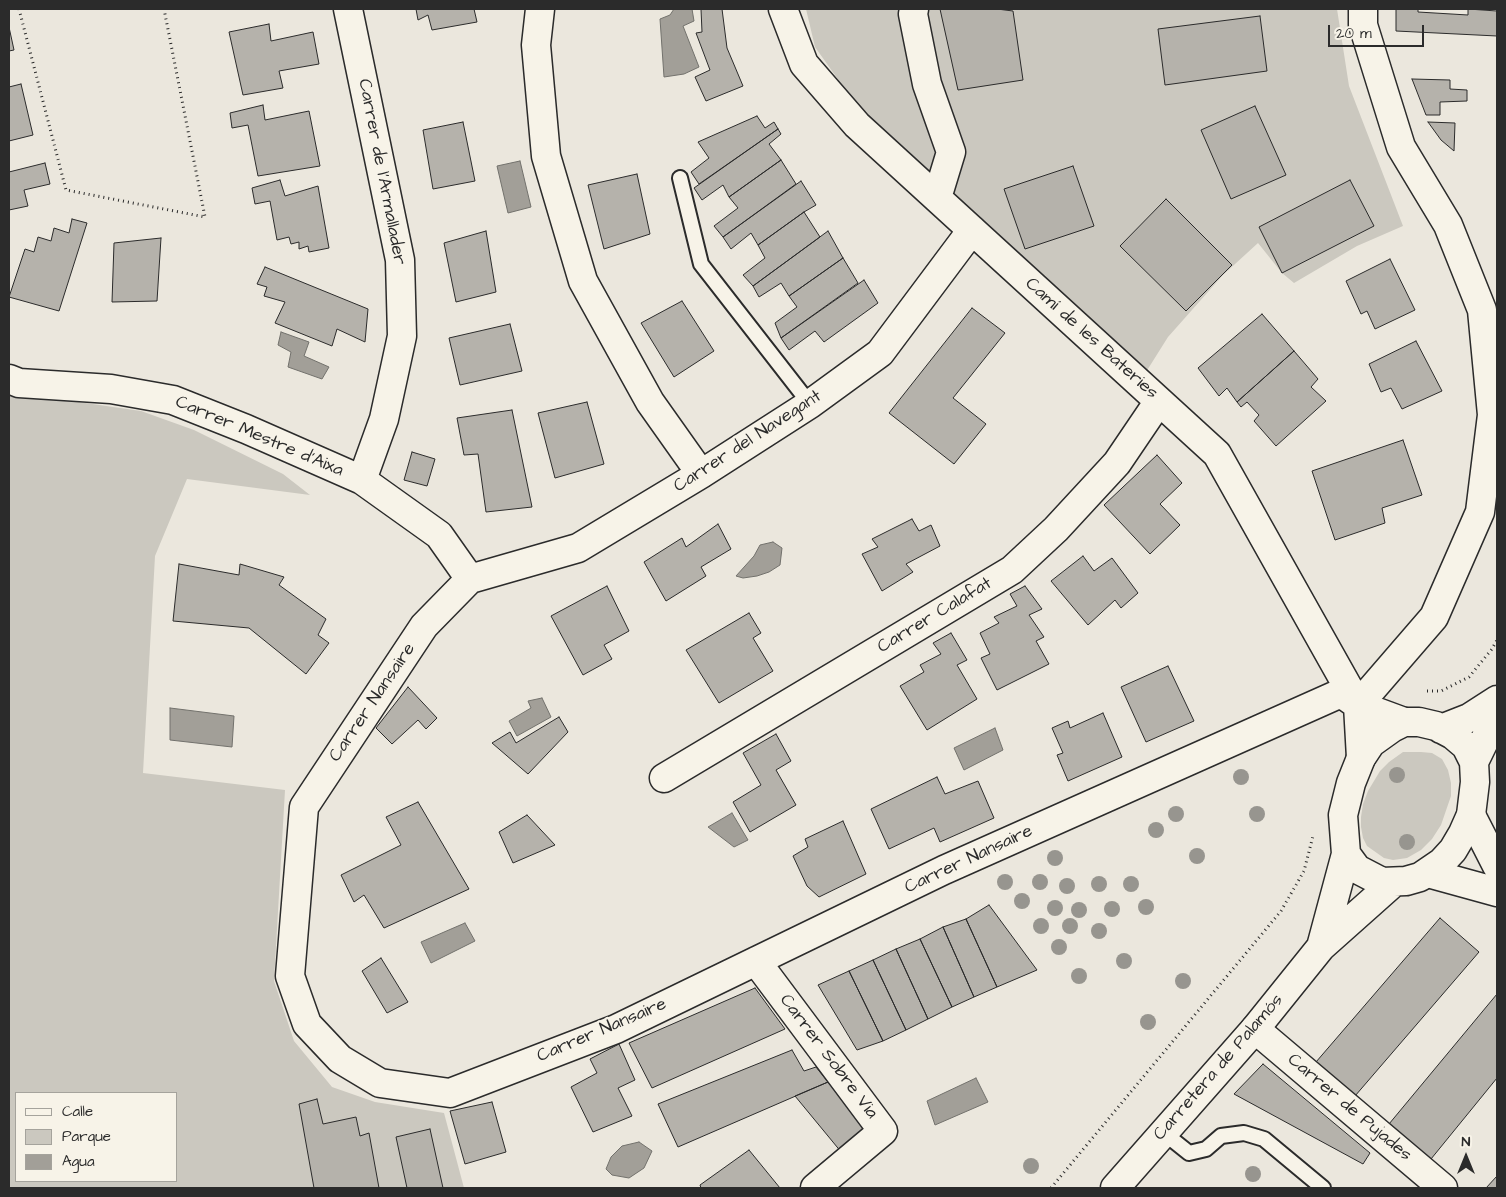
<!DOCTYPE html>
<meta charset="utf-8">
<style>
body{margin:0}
#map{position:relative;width:1506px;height:1197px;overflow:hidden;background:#ebe7dd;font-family:"Architects Daughter",sans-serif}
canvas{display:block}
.frame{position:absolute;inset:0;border:10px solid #2b2b2b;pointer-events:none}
.legend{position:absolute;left:15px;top:1092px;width:162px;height:90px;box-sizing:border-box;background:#f7f3e8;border:1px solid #a5a39c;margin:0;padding:6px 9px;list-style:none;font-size:15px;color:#2b2b2b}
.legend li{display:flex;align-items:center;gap:10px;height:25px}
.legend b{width:25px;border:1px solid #a5a39c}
.north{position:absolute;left:1441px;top:1132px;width:50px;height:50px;-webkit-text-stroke:4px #f7f3e8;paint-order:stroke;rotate:0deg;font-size:14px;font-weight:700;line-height:20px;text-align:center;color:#2b2b2b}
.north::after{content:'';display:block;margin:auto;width:18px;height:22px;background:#2b2b2b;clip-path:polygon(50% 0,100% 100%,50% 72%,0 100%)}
.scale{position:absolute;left:1328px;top:25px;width:96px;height:22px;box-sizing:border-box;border:2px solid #2b2b2b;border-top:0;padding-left:6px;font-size:15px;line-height:18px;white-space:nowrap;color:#2b2b2b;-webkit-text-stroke:4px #f7f3e8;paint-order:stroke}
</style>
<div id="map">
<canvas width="1506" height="1197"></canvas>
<div class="frame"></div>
<ul class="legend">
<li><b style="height:6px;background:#f7f3e8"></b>Calle</li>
<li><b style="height:14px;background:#cbc8bf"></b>Parque</li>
<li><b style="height:14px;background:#a29f98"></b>Agua</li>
</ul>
<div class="north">N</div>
<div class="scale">20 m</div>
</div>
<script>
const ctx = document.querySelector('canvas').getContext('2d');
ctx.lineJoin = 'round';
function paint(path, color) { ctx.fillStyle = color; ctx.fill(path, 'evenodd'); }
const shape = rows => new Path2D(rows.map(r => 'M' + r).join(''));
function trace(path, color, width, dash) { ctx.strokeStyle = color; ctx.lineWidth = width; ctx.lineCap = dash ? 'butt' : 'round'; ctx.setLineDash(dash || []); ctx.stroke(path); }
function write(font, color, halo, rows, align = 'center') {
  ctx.font = font + ' "Architects Daughter",sans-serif'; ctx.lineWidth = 4.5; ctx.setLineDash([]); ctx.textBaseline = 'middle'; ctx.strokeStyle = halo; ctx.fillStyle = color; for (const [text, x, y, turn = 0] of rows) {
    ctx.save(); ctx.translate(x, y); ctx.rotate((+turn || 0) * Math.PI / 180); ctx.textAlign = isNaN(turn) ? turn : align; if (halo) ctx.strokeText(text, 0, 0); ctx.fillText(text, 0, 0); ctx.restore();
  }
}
paint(shape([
 [806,9,1337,9,1349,86,1403,226,1357,246,1294,283,1282,273,1258,243,1223,275,1168,337,1146,372,910,158,852,99,815,47],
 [9,392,141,411,194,430,283,474,310,495,187,479,155,556,143,773,285,790,274,981,294,1041,332,1087,375,1102,444,1113,464,1188,9,1188],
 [16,1093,176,1093,176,1181,16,1181],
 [1403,752,1421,752,1432,753,1442,759,1448,770,1451,783,1451,796,1441,825,1432,839,1421,850,1407,858,1393,860,1384,858,1367,846,1363,838,1361,827,1361,817,1363,804,1368,791,1380,771,1389,762]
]), '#cbc8bf');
const water = shape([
 [674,9,692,9,694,21,683,26,699,67,684,74,664,77,660,19,670,15,674,9],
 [520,161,531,207,508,213,497,166,520,161],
 [281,332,309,342,304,356,329,367,322,379,288,367,291,352,278,345,281,332],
 [773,542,782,548,780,565,769,572,757,576,743,578,736,576,754,556,760,545,773,542],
 [542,698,551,717,517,736,509,721,531,708,528,701,542,698],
 [170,708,234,716,232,747,170,740,170,708],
 [995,728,1003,750,964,770,954,748,995,728],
 [732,813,748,840,734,847,708,827,732,813],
 [465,923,475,941,431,963,421,942,465,923],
 [976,1078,988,1102,935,1125,927,1101,976,1078],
 [639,1142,652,1151,644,1168,629,1178,612,1175,606,1169,611,1157,622,1146,639,1142]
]);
paint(water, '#a29f98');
trace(water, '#72716c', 1);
const building = shape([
 [416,9,474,9,477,22,432,30,428,15,418,20,416,9],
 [701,9,722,9,727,48,743,86,706,101,695,77,710,70,696,33,702,32,701,9],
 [940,9,997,9,1013,11,1023,80,958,90,940,9],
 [1396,9,1418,9,1418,12,1468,15,1468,9,1497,11,1497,36,1396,31,1396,9],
 [1260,16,1267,71,1165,85,1158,29,1260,16],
 [269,24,271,41,313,32,319,64,279,71,283,88,243,95,229,32,269,24],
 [9,27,14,50,9,51,9,27],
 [1412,79,1450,80,1450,89,1467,90,1467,101,1440,102,1440,115,1426,115,1412,79],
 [21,84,33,135,9,141,9,87,21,84],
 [263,105,265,120,309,111,320,166,258,176,248,125,232,128,230,113,263,105],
 [1255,106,1286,175,1231,199,1201,130,1255,106],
 [757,116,765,128,774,122,778,129,699,184,691,172,709,158,698,142,757,116],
 [463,122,475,181,433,189,423,130,463,122],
 [1428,122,1455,123,1454,151,1441,140,1428,122],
 [778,129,781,134,769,144,781,160,729,197,723,185,702,200,694,188,778,129],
 [781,160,796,184,723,237,714,226,738,208,729,197,781,160],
 [45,163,50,184,24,190,28,206,9,210,9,172,45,163],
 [1073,166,1094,226,1025,249,1004,189,1073,166],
 [637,174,650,234,604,249,588,185,637,174],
 [280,180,285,196,318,186,329,248,309,252,308,246,299,249,299,242,291,244,289,237,277,240,270,201,255,204,252,188,280,180],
 [1350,180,1374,226,1282,273,1259,227,1350,180],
 [801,181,816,205,804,212,758,245,751,233,731,249,723,237,801,181],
 [1166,199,1232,265,1186,311,1120,246,1166,199],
 [804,212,820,237,753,286,743,275,765,258,758,245,804,212],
 [72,219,87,223,59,311,9,297,25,249,34,252,38,237,51,241,54,228,69,233,72,219],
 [486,231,496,292,456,302,444,243,486,231],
 [828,231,843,258,789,296,781,283,759,297,753,286,828,231],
 [161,238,157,301,112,302,114,243,161,238],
 [843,258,858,283,781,338,775,323,797,307,789,296,843,258],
 [1390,259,1415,310,1375,329,1367,311,1361,314,1346,281,1390,259],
 [265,267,368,309,365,342,337,329,332,346,275,323,285,302,264,296,267,287,257,284,265,267],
 [864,280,878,303,824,342,815,331,789,350,781,338,864,280],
 [682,301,714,351,674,377,641,323,682,301],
 [972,308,1005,333,953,398,986,424,954,464,889,413,972,308],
 [1262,314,1294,351,1237,402,1227,388,1219,396,1198,368,1262,314],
 [510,324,522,371,460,385,449,338,510,324],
 [1416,341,1442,391,1402,409,1391,388,1381,392,1369,364,1416,341],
 [1294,351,1318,379,1311,387,1326,401,1276,446,1254,421,1259,415,1247,402,1241,407,1237,402,1294,351],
 [587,402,604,464,555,478,538,413,587,402],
 [512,410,532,507,486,512,478,454,464,455,457,418,512,410],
 [1403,440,1422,495,1382,508,1385,523,1335,540,1312,471,1403,440],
 [412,452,435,459,427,486,404,480,412,452],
 [1157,455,1182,483,1160,504,1180,525,1150,554,1104,505,1157,455],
 [912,519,919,531,931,525,940,546,906,564,913,572,882,591,862,554,878,547,872,539,912,519],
 [718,524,731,549,701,567,706,576,666,601,644,562,682,538,686,547,718,524],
 [1083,556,1094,571,1112,558,1138,593,1121,608,1115,600,1088,625,1051,581,1083,556],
 [179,564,239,575,240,564,284,577,279,585,326,619,318,635,329,643,306,674,249,628,173,621,179,564],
 [607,586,629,631,604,645,612,659,583,675,551,616,607,586],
 [1025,586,1042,609,1029,615,1044,637,1036,641,1049,664,997,690,981,658,990,654,980,633,999,623,994,617,1017,606,1010,594,1025,586],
 [749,613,761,633,753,638,773,671,719,703,686,650,749,613],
 [951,633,967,660,957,665,977,699,927,730,900,686,924,672,920,665,941,654,933,643,951,633],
 [1168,666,1194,721,1146,742,1121,687,1168,666],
 [408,687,437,718,426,729,418,720,392,744,376,728,408,687],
 [1103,713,1122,757,1068,781,1057,755,1063,753,1052,728,1068,721,1070,728,1103,713],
 [559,717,568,732,528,774,492,743,510,732,516,743,559,717],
 [776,734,791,761,776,770,796,805,750,832,733,802,761,785,743,753,776,734],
 [937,777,945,794,978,781,994,818,940,842,934,828,889,849,871,809,937,777],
 [418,802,469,889,384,928,364,895,354,902,341,875,401,845,386,817,418,802],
 [527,815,555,845,513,863,499,832,527,815],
 [843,821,866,874,819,897,807,886,793,856,808,847,805,839,843,821],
 [989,905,1037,970,997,987,966,919,989,905],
 [1440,918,1479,952,1355,1096,1316,1062,1440,918],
 [966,919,997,987,974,997,943,927,966,919],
 [943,927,974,997,952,1007,920,939,943,927],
 [920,939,952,1007,928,1019,896,949,920,939],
 [896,949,928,1019,906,1030,873,960,896,949],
 [381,958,408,1002,387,1013,362,971,381,958],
 [873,960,906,1030,883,1041,849,971,873,960],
 [849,971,883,1041,857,1050,818,985,849,971],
 [755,988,785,1029,652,1088,629,1043,755,988],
 [1497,994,1497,1078,1431,1159,1389,1124,1497,994],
 [619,1044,635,1080,618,1088,632,1116,593,1132,571,1087,597,1073,590,1059,619,1044],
 [792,1050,804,1071,816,1067,828,1082,678,1147,658,1104,792,1050],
 [1263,1064,1370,1153,1363,1164,1234,1094,1263,1064],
 [828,1082,868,1131,842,1153,795,1096,828,1082],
 [317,1099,323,1124,356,1117,360,1136,369,1133,379,1188,314,1188,299,1104,317,1099],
 [492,1102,506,1152,465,1164,450,1111,492,1102],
 [430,1129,443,1188,407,1188,396,1137,430,1129],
 [749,1150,780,1188,701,1188,700,1185,749,1150],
 [1497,1176,1497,1188,1486,1188,1497,1176]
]);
paint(building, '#b5b2ab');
trace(building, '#2b2b2b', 1);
const lane = shape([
 [680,178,701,264,810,404],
 [1164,1133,1189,1153,1206,1149,1221,1136,1244,1133,1264,1139,1323,1188]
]);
const street = shape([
 [348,9,400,260,402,336,384,419,362,480],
 [540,9,536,45,546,156,583,281,650,402,701,474],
 [783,9,804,64,857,125,1217,454,1358,705,1361,758],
 [914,9,913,14,927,84,951,152,937,198],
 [972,230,880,353,810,404,701,474,578,548,470,579,424,626,304,807,290,976,307,1024,340,1059,380,1083,450,1093,616,1029,944,870,1341,693,1358,705,1404,722],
 [9,379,19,383,111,389,173,400,246,429,362,480,439,535,470,579],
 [1358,705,1434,617,1480,512,1492,415,1482,310,1448,225,1401,147,1363,25,1363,9],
 [664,778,1012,570,1056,529,1117,463,1159,401],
 [1471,815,1497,866],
 [1428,873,1497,892],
 [756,961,883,1131,815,1188],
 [1255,1029,1443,1188]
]);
const secondary = shape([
 [1404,722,1419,722,1436,726,1453,735,1466,746,1474,762,1475,782,1471,815,1463,833,1453,850,1442,862,1420,877,1406,881,1382,882,1357,869,1346,854,1343,815,1351,783,1361,758,1371,743,1392,728,1404,722],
 [1441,729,1469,718,1497,700],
 [1474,762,1497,715],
 [1321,947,1346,854],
 [1115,1188,1255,1029,1321,947,1394,882]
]);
trace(lane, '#2b2b2b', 18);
trace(street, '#2b2b2b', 31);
trace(secondary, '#2b2b2b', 31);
trace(shape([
 [19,9,66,190,205,217,164,9],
 [1427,691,1441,691,1469,677,1492,649,1497,640],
 [1051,1188,1281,911,1304,871,1313,836]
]), '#2b2b2b', 3, [1, 4]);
trace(lane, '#f7f3e8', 14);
trace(street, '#f7f3e8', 28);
trace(secondary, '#f7f3e8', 28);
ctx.fillStyle = '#97958f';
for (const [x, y] of [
 [1397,775],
 [1241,777],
 [1176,814],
 [1257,814],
 [1156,830],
 [1407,842],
 [1197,856],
 [1055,858],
 [1005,882],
 [1040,882],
 [1099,884],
 [1131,884],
 [1067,886],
 [1022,901],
 [1146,907],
 [1055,908],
 [1112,909],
 [1079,910],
 [1041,926],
 [1070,926],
 [1099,931],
 [1059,947],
 [1124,961],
 [1079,976],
 [1183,981],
 [1148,1022],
 [1031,1166],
 [1253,1174]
]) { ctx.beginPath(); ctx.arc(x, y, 8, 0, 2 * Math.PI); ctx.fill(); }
write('18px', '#2b2b2b', '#f7f3e8', [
 ["Carrer de l'Armallader",381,172,79],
 ["Camí de les Bateries",1091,339,42],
 ["Carrer Mestre d'Aixa",259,437,23],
 ["Carrer del Navegant",748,442,-33],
 ["Carrer Calafat",935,616,-31],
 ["Carrer Nansaire",373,703,-56],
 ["Carrer Nansaire",969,860,-25],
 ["Carrer Nansaire",602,1031,-23],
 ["Carrer Sobre Via",828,1057,53],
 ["Carretera de Palamós",1219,1068,-49],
 ["Carrer de Pujades",1349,1108,40]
]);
</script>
